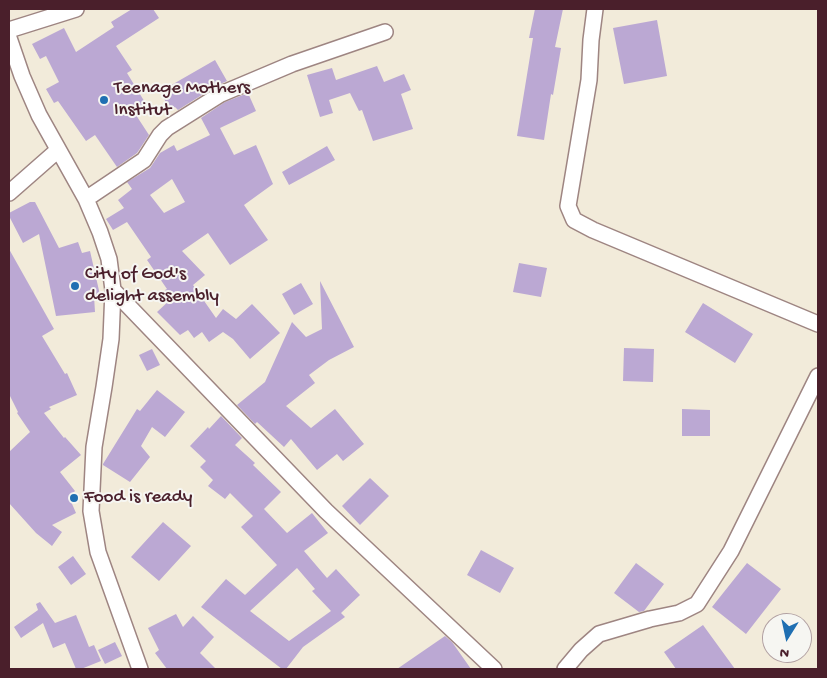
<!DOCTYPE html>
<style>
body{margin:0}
#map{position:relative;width:827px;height:678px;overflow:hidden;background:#f2ebda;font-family:"Gochi Hand",sans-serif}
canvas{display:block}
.frame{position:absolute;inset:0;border:10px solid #4a1f2b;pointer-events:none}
.north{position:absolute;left:762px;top:613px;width:50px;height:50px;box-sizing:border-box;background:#f6f6f2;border:1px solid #b1a0a2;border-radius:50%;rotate:190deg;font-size:14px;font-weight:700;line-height:20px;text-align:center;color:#4a1f2b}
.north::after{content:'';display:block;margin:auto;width:18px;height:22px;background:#1f6fb2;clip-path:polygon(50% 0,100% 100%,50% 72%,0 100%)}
</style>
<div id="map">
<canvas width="827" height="678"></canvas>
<div class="frame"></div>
<div class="north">N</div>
</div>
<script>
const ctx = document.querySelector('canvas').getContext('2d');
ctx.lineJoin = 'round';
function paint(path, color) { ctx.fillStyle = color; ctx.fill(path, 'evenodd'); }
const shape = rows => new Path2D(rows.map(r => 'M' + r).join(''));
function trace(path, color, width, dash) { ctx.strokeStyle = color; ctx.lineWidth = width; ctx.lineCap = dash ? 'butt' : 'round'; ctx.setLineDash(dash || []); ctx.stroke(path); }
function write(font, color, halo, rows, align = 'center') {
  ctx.font = font + ' "Gochi Hand",sans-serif'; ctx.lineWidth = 4; ctx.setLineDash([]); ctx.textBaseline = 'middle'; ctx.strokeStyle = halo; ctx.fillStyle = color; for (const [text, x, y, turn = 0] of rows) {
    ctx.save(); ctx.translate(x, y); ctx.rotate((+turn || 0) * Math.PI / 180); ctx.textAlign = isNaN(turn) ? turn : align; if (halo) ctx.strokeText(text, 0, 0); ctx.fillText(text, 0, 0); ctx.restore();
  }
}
paint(shape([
 [132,9,153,9,159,18,116,46,132,70,127,73,146,104,134,112,149,135,137,153,117,167,95,135,86,141,58,101,54,103,46,89,59,82,46,56,40,59,32,44,64,28,76,52,114,27,111,22],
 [535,9,563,9,555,47,561,48,553,95,551,94,544,140,517,136,533,38,529,38],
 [657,20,667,76,624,84,613,28],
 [215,60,227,81,216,86,178,110,175,107,169,110,161,91],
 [377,66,384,82,404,74,411,90,401,94,413,129,373,141,362,110,359,111,350,93,329,100,333,113,320,117,307,75,332,68,336,80],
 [248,93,256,111,220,128,234,155,256,145,273,184,244,205,268,240,230,265,208,233,182,251,205,275,193,285,216,318,223,309,236,319,252,304,280,333,250,359,233,339,223,332,209,342,202,332,194,338,188,330,180,335,157,312,171,299,165,290,167,289,147,260,151,257,127,222,113,230,106,219,124,208,118,200,132,189,127,182,150,168,160,153,174,145,177,151,210,135,201,118,225,102],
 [172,179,185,202,164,213,150,195],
 [327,146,335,160,289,185,282,172],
 [30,202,35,202,59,248,78,242,82,253,90,251,100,295,94,296,95,312,56,316,39,234,23,243,9,216,9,213],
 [9,249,54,329,42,336,65,374,67,373,77,395,49,407,51,409,44,413,64,438,65,437,81,455,60,472,75,491,69,497,76,513,52,525,62,532,52,546,36,533,9,503,9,452,30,432,17,413,18,412,9,394],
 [519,263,547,268,541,297,513,292],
 [320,281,354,347,329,360,309,375,315,383,286,406,311,428,335,409,364,444,343,461,337,454,317,470,291,439,284,447,257,422,255,424,237,405,265,382,292,322,306,337,322,329],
 [301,283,313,304,294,315,282,294],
 [703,303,753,334,735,363,685,332],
 [624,348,654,349,653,382,623,381],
 [152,349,160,365,147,371,139,355],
 [157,390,185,412,165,437,152,427,141,446,150,457,130,482,103,465,103,464,137,409,140,411],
 [682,409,710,410,710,436,682,436],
 [221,416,242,438,235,445,255,463,253,465,281,492,264,509,287,533,312,513,328,533,304,551,327,578,336,569,360,595,341,613,345,617,303,647,286,669,282,669,201,607,226,579,245,595,277,565,241,527,253,516,230,493,225,499,208,486,213,480,200,467,206,461,190,446,208,427,209,429],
 [297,568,315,589,312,591,331,611,289,641,250,611],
 [370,478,389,496,360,525,342,506],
 [163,522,191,546,159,581,131,557],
 [481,550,514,568,500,593,467,575],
 [73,556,86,574,71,585,58,567],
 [636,563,664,584,644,611,639,612,614,593],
 [747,563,781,589,746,634,712,607],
 [40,602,55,623,76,615,89,647,94,645,101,661,81,669,76,669,65,643,53,648,43,623,21,638,14,627,38,610,36,604],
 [176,614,183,627,193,616,214,637,200,653,216,669,167,669,155,653,159,650,148,628],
 [703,625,735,669,676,669,664,652],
 [445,636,452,642,471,669,397,669],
 [115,642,122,656,105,664,98,650]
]), '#bba8d3');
const street = shape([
 [595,9,591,40,589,80,568,206,574,220,593,230,818,324],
 [9,30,76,9],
 [9,38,22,76,39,115,86,199,100,232,109,259,113,290,111,339,104,387,94,447,91,511,98,552,140,669],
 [9,193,58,150],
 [86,199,144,160,160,135,167,128,221,94,292,64,385,32],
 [113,290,326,511,494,669],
 [565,669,581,650,599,634,650,619,679,613,697,604,731,551,818,376]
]);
trace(street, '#9e8582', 18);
trace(street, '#fff', 15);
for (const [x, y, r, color] of [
 [104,100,5,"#1f6fb2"],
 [75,286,5,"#1f6fb2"],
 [74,498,5,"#1f6fb2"]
]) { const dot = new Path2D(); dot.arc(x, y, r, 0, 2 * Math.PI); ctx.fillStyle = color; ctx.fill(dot); trace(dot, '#f6f6f2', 2); }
write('19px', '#4a1f2b', '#f6f6f2', [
 ["Teenage Mothers",114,89],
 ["Institut",114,111],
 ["City of God's",85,275],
 ["delight assembly",85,297],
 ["Food is ready",84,498]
], 'left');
</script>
